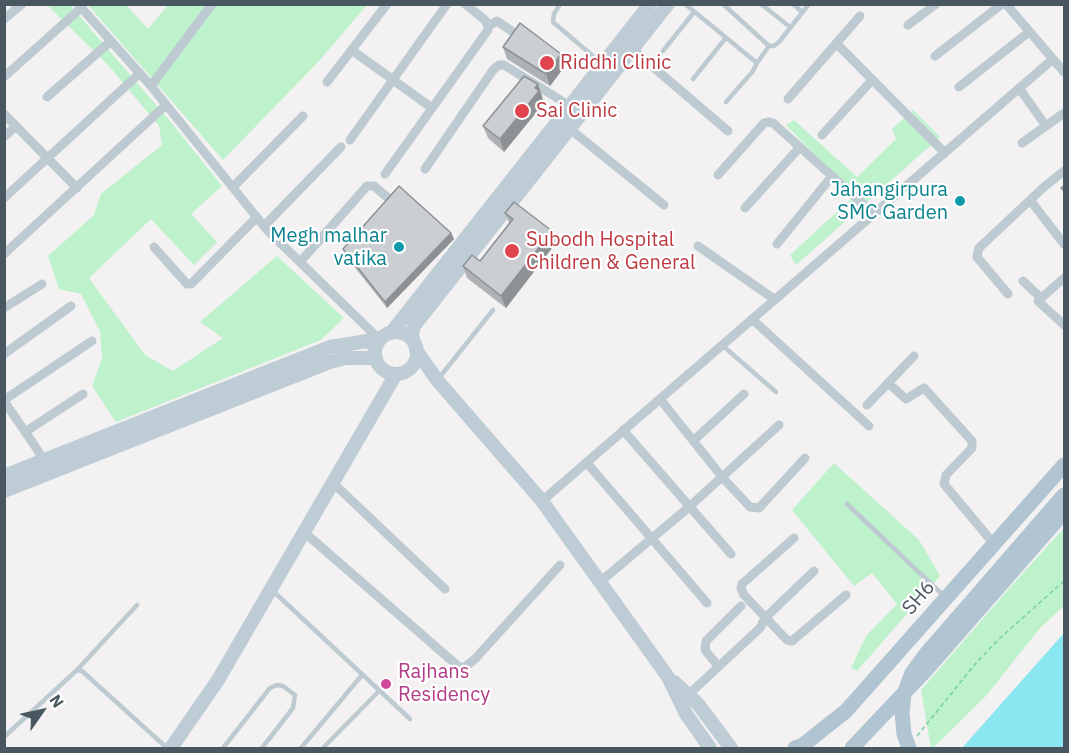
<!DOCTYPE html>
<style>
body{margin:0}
#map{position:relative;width:1069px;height:753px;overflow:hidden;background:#f3f1f1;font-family:"IBM Plex Sans",sans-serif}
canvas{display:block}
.frame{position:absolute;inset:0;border:6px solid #485760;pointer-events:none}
.north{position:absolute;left:12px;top:681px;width:60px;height:60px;-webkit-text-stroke:4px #fff;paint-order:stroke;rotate:56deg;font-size:16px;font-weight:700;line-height:24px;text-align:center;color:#485760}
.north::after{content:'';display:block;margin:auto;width:21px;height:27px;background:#485760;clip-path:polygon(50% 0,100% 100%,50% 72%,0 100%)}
</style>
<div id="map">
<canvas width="1069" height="753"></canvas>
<div class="frame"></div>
<div class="north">N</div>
</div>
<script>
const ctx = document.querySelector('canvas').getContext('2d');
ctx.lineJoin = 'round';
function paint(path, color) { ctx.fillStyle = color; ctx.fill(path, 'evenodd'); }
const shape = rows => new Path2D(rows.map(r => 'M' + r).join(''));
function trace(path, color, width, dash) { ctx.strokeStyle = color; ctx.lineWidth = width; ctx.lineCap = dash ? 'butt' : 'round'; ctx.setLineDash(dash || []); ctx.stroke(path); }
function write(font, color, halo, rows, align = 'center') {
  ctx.font = font + ' "IBM Plex Sans",sans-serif'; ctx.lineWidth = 4.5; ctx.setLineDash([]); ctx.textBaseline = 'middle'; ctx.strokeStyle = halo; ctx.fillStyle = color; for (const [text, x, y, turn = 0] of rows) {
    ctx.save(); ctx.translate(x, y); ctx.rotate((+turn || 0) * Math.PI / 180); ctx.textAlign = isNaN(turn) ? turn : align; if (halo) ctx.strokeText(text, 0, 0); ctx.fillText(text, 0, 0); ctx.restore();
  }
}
paint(shape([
 [47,5,70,5,170,121,222,186,191,214,217,242,194,265,151,219,89,278,145,355,173,371,223,338,200,322,277,256,344,318,321,340,116,422,92,386,102,358,100,331,81,294,59,289,48,256,94,215,101,194,162,145,159,126,109,66],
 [88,5,126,5,148,29,168,5,367,5,320,60,223,160],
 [913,110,940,137,796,265,790,255,854,196,786,125,794,120,857,177,896,139,892,129],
 [834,463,919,540,940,576,857,671,851,668,866,636,897,604,872,573,854,586,792,510],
 [1064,528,1064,606,1040,628,986,696,933,748,931,748,921,690,1014,583]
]), '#bef2cd');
paint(shape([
 [1064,633,1064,748,962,748]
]), '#8ae6f1');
trace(shape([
 [917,736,976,663,1000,638,1064,581]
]), '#74d29a', 1.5, [4.5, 3]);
trace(shape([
 [560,4,554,14,553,22,601,63],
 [685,4,757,63,753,71,726,102],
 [723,4,769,46,774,46,779,42,809,4],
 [761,4,790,27],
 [793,4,802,12],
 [663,51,694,12],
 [757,63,769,46],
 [693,79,725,39],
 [722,345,776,392],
 [439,378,493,310],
 [847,504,944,596],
 [273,591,410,719],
 [77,670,137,605],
 [4,737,77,670,82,671,167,748],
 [223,748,270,688,277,685,283,686,295,695,293,708,262,748],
 [301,748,362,675],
 [323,748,379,691]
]), '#becad1', 4.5);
trace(shape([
 [78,4,151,86,267,230,380,340],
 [1006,4,1064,72],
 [4,19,22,4],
 [908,25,936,4],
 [488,26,497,21,513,32],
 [837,44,944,152],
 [632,49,728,131],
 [353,51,432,108],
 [935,56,1002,4],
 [4,77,81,8],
 [327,82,387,4],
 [151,86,212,4],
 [959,87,1029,32],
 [1019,88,1046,126],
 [47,97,111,41],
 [788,99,860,16],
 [4,114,77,188],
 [570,129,664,205],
 [822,135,872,80],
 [4,137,16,126],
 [350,140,447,4],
 [1022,143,1064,113],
 [425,169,493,70,499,65,504,65,570,106],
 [385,174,488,30,488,26,485,20,465,4],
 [718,175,764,123,768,122,773,123,873,213],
 [233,187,303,116],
 [4,198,140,73],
 [1030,200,1064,244],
 [745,208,800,147],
 [264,226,341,147],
 [777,244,832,176],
 [698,246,774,299],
 [154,247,187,284,191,284,257,217],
 [4,254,166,105],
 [301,261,367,186,374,186,387,197],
 [1064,278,1038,301,1064,325],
 [1023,281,1041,298],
 [1008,294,977,257,979,248,1045,186,1064,171],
 [4,308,42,284],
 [752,319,869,426],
 [4,354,71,306],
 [888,383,906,399,924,388,972,441,972,448,946,475,944,484,994,544],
 [660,399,722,477,750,507,759,508,805,458],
 [4,400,92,341],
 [4,401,35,446,51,473],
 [867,405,914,356],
 [623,430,731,554],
 [25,432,83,394],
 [693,441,744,394],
 [587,463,707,603],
 [332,482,445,589],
 [542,501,1053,59],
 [304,532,459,667,465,667,475,659,560,565],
 [794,538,742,584,741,588,744,595,787,640,792,641,846,595],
 [600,582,689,507,779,425],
 [718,666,705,650,706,641,741,606],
 [688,695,760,628,765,618,814,571]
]), '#becad1', 9);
trace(shape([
 '375 353a21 21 0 1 1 42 0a21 21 0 1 1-42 0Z',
 [391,333,650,4],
 [414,343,412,334,414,326,668,4],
 [416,350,437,380,542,501,668,677,686,714,710,748],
 [4,476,330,347,367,341,376,345],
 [4,491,330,362,346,358,376,358],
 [674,682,698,704,731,748],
 [171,748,218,680,396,374]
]), '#beccd5', 14);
trace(shape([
 [795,748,803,745,846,711,1064,465],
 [852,748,926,670,1064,512]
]), '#b0c4d1', 15);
trace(shape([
 [909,748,904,734,902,713,904,694,912,673,926,654,1064,495]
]), '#b0c4d1', 15);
paint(shape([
 [503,47,561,54,565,66,550,86,507,59],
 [538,84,544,103,504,152,488,138,483,126],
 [505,213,556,243,506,308,467,278,463,266,480,261,509,223],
 [451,233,454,239,387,308,345,255,343,249]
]), '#afb2b5');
paint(shape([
 [561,54,565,66,550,86,546,74],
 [538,84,544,103,504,152,500,139],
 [552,231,556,243,506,308,501,296],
 [451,233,454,239,387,308,385,302]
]), '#8e9194');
const building = shape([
 [520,23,561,54,546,74,503,47,520,23],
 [524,76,538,84,535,88,539,91,500,139,483,126,524,76],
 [1065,185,1065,192,1061,188,1065,185],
 [399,186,451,233,385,302,343,249,399,186],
 [514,202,552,231,501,296,463,266,472,255,480,261,513,219,505,213,514,202]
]);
paint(building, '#cbcfd3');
trace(building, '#8e9194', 1.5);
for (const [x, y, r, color] of [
 [547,63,8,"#e0444e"],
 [522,111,8,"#e0444e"],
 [960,201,6,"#0f9aa8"],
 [399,247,6,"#0f9aa8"],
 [512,251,8,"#e0444e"],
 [386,684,6,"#d1479c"]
]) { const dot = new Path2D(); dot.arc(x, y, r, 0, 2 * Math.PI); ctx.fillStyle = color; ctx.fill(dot); trace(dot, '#fff', 2); }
write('20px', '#be3a42', '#fff', [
 ["Riddhi Clinic",560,63],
 ["Sai Clinic",536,111],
 ["Subodh Hospital",526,240],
 ["Children & General",526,263]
], 'left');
write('20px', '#0d838f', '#fff', [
 ["Jahangirpura",948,190],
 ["SMC Garden",948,213],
 ["Megh malhar",387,236],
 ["vatika",387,259]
], 'right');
write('20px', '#485760', '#fff', [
 ["SH6",919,598,-49]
]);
write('20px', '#b23c85', '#fff', [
 ["Rajhans",398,672],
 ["Residency",398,695]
], 'left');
</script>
